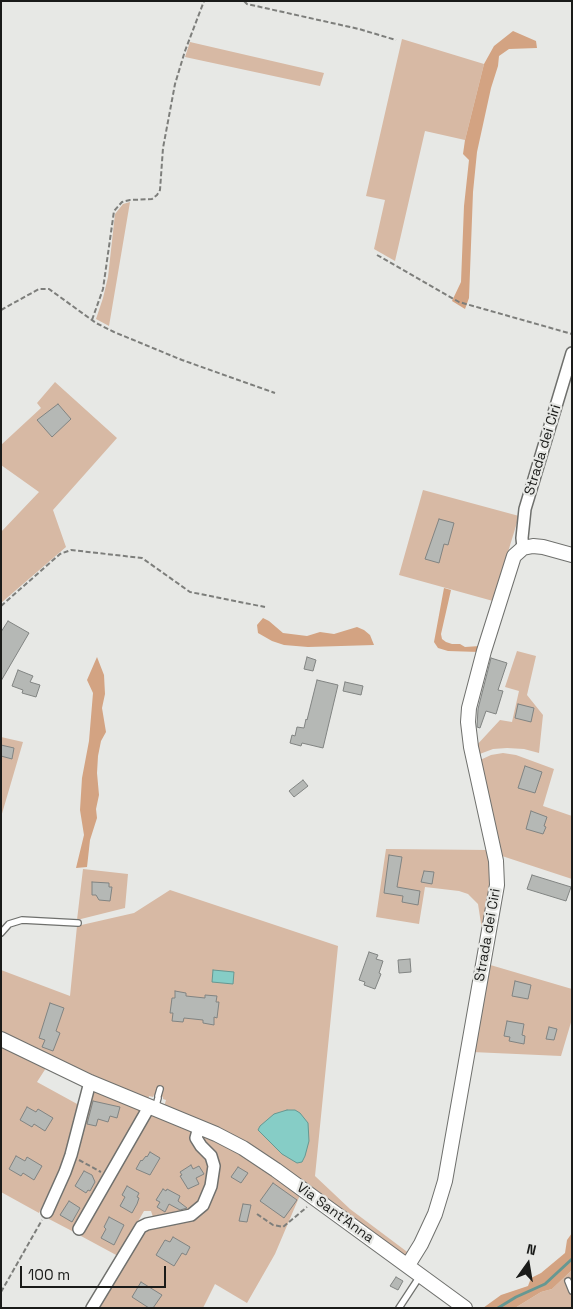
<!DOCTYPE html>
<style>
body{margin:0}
#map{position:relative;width:573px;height:1309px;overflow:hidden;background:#e7e8e5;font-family:"Space Grotesk",sans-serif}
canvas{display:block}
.frame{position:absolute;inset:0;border:2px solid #1a1b19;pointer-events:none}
.north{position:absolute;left:503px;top:1239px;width:50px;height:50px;-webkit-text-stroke:4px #e7e8e5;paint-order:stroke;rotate:13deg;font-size:14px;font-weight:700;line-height:20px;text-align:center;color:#1a1b19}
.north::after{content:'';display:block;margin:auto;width:18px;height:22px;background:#1a1b19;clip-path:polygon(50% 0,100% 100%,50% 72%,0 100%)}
.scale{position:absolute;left:20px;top:1266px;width:146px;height:22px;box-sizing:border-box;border:2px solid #1a1b19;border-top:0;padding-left:6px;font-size:15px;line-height:18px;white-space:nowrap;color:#1a1b19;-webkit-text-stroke:4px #e7e8e5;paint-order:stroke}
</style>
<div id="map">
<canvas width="573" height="1309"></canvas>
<div class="frame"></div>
<div class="north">N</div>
<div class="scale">100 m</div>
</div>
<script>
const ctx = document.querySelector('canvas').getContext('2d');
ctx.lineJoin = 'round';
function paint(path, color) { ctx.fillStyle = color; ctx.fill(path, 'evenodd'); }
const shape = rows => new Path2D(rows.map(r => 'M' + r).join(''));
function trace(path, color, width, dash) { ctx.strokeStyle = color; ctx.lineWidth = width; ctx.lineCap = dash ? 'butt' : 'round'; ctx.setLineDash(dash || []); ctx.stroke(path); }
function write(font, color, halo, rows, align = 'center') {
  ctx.font = font + ' "Space Grotesk",sans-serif'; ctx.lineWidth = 4.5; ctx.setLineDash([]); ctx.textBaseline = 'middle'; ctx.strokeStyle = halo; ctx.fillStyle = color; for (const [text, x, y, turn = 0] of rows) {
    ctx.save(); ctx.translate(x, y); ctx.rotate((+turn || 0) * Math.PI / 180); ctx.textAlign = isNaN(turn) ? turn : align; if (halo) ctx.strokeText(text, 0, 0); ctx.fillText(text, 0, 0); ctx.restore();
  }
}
paint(shape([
 [402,39,484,64,465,140,425,131,395,261,374,249,385,200,366,196],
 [190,42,324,73,320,86,185,57],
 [130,202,109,326,96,319,103,298,108,277,115,214,123,204],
 [55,382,117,438,53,510,66,547,1,603,1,532,39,492,1,465,1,445,41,408,37,403],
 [423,490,519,516,493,601,399,575],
 [517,651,536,656,527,695,543,715,539,753,524,749,507,748,493,749,477,755,475,747,500,720,512,722,519,691,505,687],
 [1,737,23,742,1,817],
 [503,753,516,755,554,769,543,806,572,816,572,879,499,855,478,761,491,755],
 [386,849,489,850,493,868,482,930,478,904,468,894,459,891,425,887,419,924,376,917],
 [83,869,128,874,125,908,77,920],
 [170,890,338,946,315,1176,350,1209,410,1254,406,1256,271,1159,164,1107,166,1100,163,1099,163,1097,154,1095,153,1097,149,1096,148,1101,65,1064,1,1033,1,970,70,996,77,926,134,913],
 [487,964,572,989,572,1019,561,1056,472,1052],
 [1,1046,46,1068,37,1082,79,1105,62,1165,39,1213,1,1192],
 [94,1090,142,1110,72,1231,49,1219,60,1200,74,1165],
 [151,1114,193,1131,190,1141,206,1157,210,1170,202,1197,191,1211,153,1217,151,1211,144,1211,118,1256,81,1236],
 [204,1136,208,1137,241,1154,300,1195,275,1254,247,1303,215,1284,203,1308,97,1308,144,1231,192,1220,216,1185,201,1138],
 [572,1270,572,1307,570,1308,515,1308,541,1292,552,1289]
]), '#d7b9a4');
paint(shape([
 [513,31,536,41,537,48,509,49,499,56,498,66,491,88,477,152,473,192,469,298,465,309,452,301,461,282,464,206,469,160,463,154,465,140,484,64,494,46],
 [444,588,451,590,441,634,442,639,446,642,452,644,460,644,465,647,480,646,479,652,448,651,438,648,434,642],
 [263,618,269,621,283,633,307,636,320,632,334,634,357,627,364,630,370,635,374,645,308,647,284,645,272,641,258,633,257,625],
 [97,657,104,675,105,694,102,708,106,732,101,741,98,756,97,773,99,795,96,809,97,818,90,840,87,867,76,868,84,835,80,810,82,778,89,741,93,693,87,680],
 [572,1233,572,1270,552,1289,541,1292,515,1308,483,1308,501,1295,528,1286,531,1278,541,1273,565,1253,567,1240]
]), '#d3a382');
const water = shape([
 [213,970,234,972,233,984,212,982,213,970],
 [287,1110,295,1110,300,1113,308,1123,309,1141,305,1156,302,1162,297,1163,282,1154,258,1130,260,1126,274,1114,287,1110]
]);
paint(water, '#86cdc6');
trace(water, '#669892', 1);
trace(shape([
 [498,1308,516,1297,545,1284,572,1259]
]), '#669892', 3);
const building = shape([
 [58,404,71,419,52,437,37,420,58,404],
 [439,519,454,523,448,545,444,544,439,563,425,559,439,519],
 [8,621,29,633,1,681,1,632,8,621],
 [307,657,316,660,313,671,304,669,307,657],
 [491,658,507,663,498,690,503,691,496,714,486,711,480,728,477,727,478,709,491,658],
 [18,670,33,676,30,682,40,685,36,697,22,693,23,690,12,686,18,670],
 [317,680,338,685,323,748,302,743,301,746,290,743,292,735,295,736,297,727,304,728,306,719,307,720,317,680],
 [345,682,363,686,361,695,343,691,345,682],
 [518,704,534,708,531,722,515,718,518,704],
 [1,745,14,748,12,759,1,756,1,745],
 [525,766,542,772,535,793,518,788,525,766],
 [303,780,308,786,294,797,289,791,303,780],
 [531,811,547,817,544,826,546,827,543,834,526,829,531,811],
 [389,855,402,857,397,887,420,891,418,905,402,902,403,896,384,893,389,855],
 [424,871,434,872,432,884,421,882,424,871],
 [532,875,571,887,566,901,527,889,532,875],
 [92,882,109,883,109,887,112,887,110,901,99,900,96,895,92,895,92,882],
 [369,952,378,955,376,959,383,961,379,973,381,974,375,989,364,985,365,982,359,980,369,952],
 [410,959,411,972,399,973,398,960,410,959],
 [515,981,531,985,528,999,512,996,515,981],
 [175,991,186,993,186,996,205,998,205,995,217,996,216,1002,219,1002,217,1018,214,1017,214,1025,203,1023,203,1020,184,1018,183,1022,172,1021,173,1013,170,1013,172,998,175,998,175,991],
 [50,1003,64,1008,56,1031,60,1033,53,1051,42,1047,45,1040,39,1038,50,1003],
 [507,1021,524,1024,522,1035,525,1036,524,1044,509,1041,510,1037,504,1036,507,1021],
 [549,1027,557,1029,554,1040,546,1039,549,1027],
 [93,1101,120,1107,117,1118,110,1116,108,1122,98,1119,96,1126,87,1124,93,1101],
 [27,1107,36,1112,38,1109,53,1118,45,1131,34,1124,32,1127,20,1120,27,1107],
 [150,1152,160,1158,150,1175,136,1169,141,1160,142,1161,146,1156,147,1157,150,1152],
 [16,1156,25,1161,27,1157,42,1166,34,1180,23,1173,21,1176,9,1169,16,1156],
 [191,1165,193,1169,199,1166,204,1174,196,1178,199,1184,188,1189,180,1176,182,1175,180,1172,191,1165],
 [238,1167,248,1173,241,1183,231,1177,238,1167],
 [84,1171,92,1175,95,1182,90,1191,88,1190,86,1193,75,1186,84,1171],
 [273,1183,297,1200,284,1218,260,1201,273,1183],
 [127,1186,139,1193,137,1197,139,1198,137,1204,132,1213,120,1206,125,1197,122,1195,127,1186],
 [163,1189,166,1191,167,1189,180,1196,178,1201,187,1208,180,1210,169,1204,165,1212,157,1207,160,1202,156,1200,163,1189],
 [69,1201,80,1208,72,1222,60,1215,69,1201],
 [243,1204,251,1205,247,1222,239,1221,243,1204],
 [109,1217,124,1225,114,1245,101,1238,106,1229,104,1227,109,1217],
 [173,1237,190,1247,186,1255,182,1253,174,1266,156,1255,165,1240,170,1242,173,1237],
 [396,1277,403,1281,398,1290,390,1286,396,1277],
 [141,1282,162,1295,153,1308,149,1308,132,1297,141,1282]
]);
paint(building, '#b5b8b5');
trace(building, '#818482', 1);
const service = shape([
 [1,933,9,924,22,920,78,923],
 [158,1096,160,1089],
 [155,1109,158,1098],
 [568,1281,572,1291],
 [399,1308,420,1276]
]);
const minor = shape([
 [523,548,522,538,525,509,572,353],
 [47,1212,65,1172,71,1155,90,1082],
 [79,1229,149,1107],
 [92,1308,141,1227,147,1224,191,1215,203,1205,211,1186,214,1166,211,1156,201,1146,196,1138,199,1127]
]);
const tertiary = shape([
 [1,1039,90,1082,216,1134,243,1148,276,1170,465,1308],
 [408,1265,421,1244,435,1214,445,1181,497,885,496,861,471,747,468,722,469,708,484,651,514,556,523,548,533,546,543,547,572,555]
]);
trace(service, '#6f706d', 8);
trace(minor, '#6f706d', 14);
trace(tertiary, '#6f706d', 16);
trace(shape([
 [244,1,247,4,359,29,396,40],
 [377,255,459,302,572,334],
 [1,310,39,289,49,289,96,323,114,332,182,360,275,393],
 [92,320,103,289,114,211,122,202,130,200,152,199,157,195,160,190,163,148,175,84,185,51,204,1],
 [1,606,60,554,71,550,142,558,190,592,265,607],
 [79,1160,101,1172],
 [257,1214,273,1225,283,1227,307,1207],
 [1,1292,42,1220]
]), '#7d7e7b', 2, [5, 2.5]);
trace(service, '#fff', 5.5);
trace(minor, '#fff', 11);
trace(tertiary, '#fff', 14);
write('14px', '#1a1b19', '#e7e8e5', [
 ["Strada dei Ciri",543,450,-73],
 ["Strada dei Ciri",488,935,-80],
 ["Via Sant'Anna",335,1213,36]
]);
</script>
